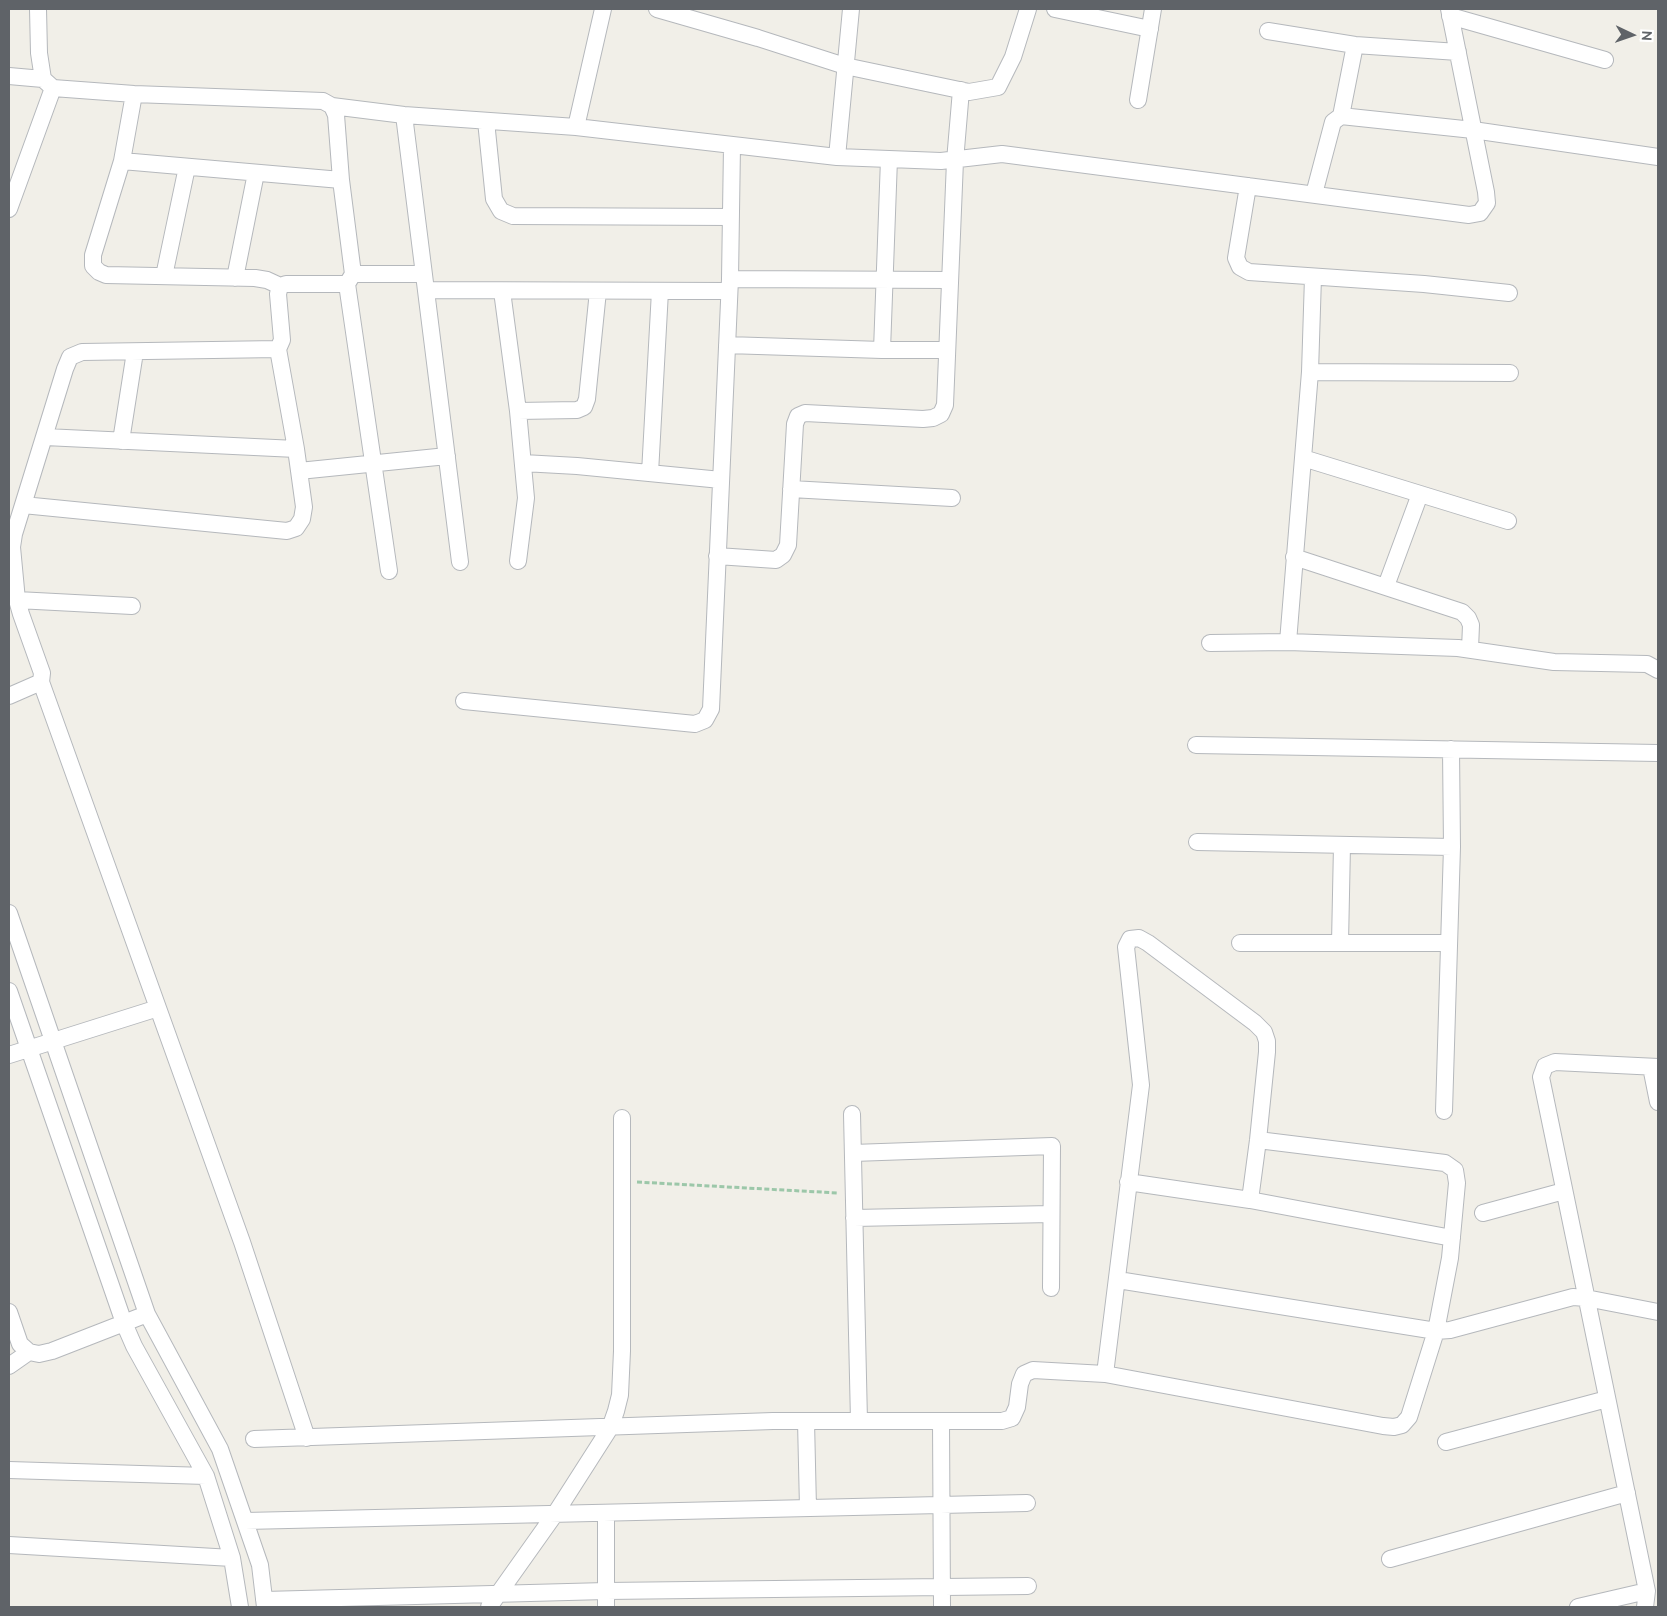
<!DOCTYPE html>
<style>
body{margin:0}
#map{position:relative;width:1667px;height:1616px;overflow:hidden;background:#f1efe8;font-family:Ubuntu,sans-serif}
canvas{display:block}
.frame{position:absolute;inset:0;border:10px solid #5f6368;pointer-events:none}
.north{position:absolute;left:1607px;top:10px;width:50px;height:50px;-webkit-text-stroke:4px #fff;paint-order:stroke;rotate:93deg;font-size:14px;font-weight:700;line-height:20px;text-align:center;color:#5f6368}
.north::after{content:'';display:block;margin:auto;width:18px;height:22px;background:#5f6368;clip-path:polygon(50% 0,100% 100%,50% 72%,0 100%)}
</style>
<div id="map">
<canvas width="1667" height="1616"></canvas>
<div class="frame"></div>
<div class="north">N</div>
</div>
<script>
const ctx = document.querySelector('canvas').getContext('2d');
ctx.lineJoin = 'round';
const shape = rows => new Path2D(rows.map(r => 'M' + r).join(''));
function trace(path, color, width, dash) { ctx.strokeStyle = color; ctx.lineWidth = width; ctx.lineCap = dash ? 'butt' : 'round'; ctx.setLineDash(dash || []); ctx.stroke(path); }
const minor = shape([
 [657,9,758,38,845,66,969,92,998,87,1013,57,1028,9],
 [1055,9,1150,29],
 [1450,16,1605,60],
 [1268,31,1355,45,1458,52],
 [9,76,43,79],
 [134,94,122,161,93,255,93,266,99,272,106,275,255,278,267,280,280,286],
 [1138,100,1153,9],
 [332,106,404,115,576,127,837,157,941,161,1002,154,1469,215,1480,213,1487,203,1486,192,1449,9],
 [404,115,460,562],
 [1341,116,1355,45],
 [486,121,494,199,501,211,513,216,731,217],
 [576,127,603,9],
 [837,157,851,9],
 [122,161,341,180],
 [1248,186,1236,258,1240,267,1249,272,1424,284,1509,293],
 [1314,194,1333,122,1341,116,1473,130,1658,157],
 [9,209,53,88],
 [353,274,424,274],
 [164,276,187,167],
 [235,278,256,173],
 [730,279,949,280],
 [347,284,389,571],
 [426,290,729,291],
 [502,291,518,411,526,498,518,561],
 [727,345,882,350,947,350],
 [882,350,889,159],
 [1310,372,1510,373],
 [518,411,577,410,584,407,587,399,598,291],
 [45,437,296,449],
 [121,441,135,352],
 [1303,458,1508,521],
 [523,463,577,466,721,480],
 [299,471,447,456],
 [650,473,660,291],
 [791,489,952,498],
 [23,505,287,531,296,528,302,519,304,507,296,449,278,349],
 [717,556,776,560,783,555,788,545,795,424,798,416,805,413,923,419,933,418,941,414,945,405,955,161,961,90],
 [1294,557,1462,612,1468,618,1471,625,1470,649],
 [1386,586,1420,494],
 [17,600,132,606],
 [1288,642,1310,372,1313,277],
 [1210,643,1288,642,1458,648,1554,662,1647,664,1658,670],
 [41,682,242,1242,307,1438],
 [9,696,41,682,42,673,21,614,17,600,12,547,14,534,65,369,70,357,82,352,278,349,282,340,278,294,280,286,286,284,347,284,353,274,341,180,336,115,332,106,323,101,134,94,53,88,43,79,39,53,38,9],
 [464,701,695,724,705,720,711,709,730,279,732,146],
 [1196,745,1658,753],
 [1197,842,1452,847],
 [9,913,147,1314,220,1449,260,1565,265,1607],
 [1240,943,1449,943],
 [1340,943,1342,845],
 [9,991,124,1323,134,1346,206,1476,232,1558,240,1607],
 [9,1055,158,1008],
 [1651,1067,1658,1102],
 [1444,1111,1452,847,1451,749],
 [852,1114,859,1421],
 [853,1153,1052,1146,1051,1288],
 [1128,1182,1250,1200,1452,1238],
 [1483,1213,1564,1191],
 [854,1218,1051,1214],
 [1118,1280,1436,1331,1450,1330,1573,1297,1586,1298,1658,1312],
 [9,1312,20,1344,29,1352,39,1354,52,1351,147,1314],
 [9,1366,29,1352],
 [1105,1374,1141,1085,1126,947,1130,939,1139,938,1148,943,1255,1023,1264,1032,1267,1041,1267,1052,1258,1140,1250,1200],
 [806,1421,808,1508],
 [941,1421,942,1607],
 [254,1439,773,1421,1002,1421,1012,1418,1017,1407,1020,1384,1024,1374,1033,1370,1105,1374,1383,1426,1394,1427,1402,1425,1409,1417,1436,1331,1450,1258,1457,1183,1455,1170,1445,1163,1258,1140],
 [1446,1442,1607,1399],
 [9,1470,206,1476],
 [606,1513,606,1607],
 [245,1521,1027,1503],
 [9,1545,232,1558],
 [1390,1559,1627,1493],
 [264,1600,606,1591,1028,1586],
 [489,1607,555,1514,610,1428,616,1411,620,1395,622,1351,622,1118],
 [1578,1607,1647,1591],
 [1645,1607,1647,1591,1541,1077,1545,1066,1555,1062,1658,1067]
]);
trace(minor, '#b5b8bc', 18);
trace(shape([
 [637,1182,838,1193]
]), '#9cc7a9', 3, [5, 2.5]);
trace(minor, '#fff', 16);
</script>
